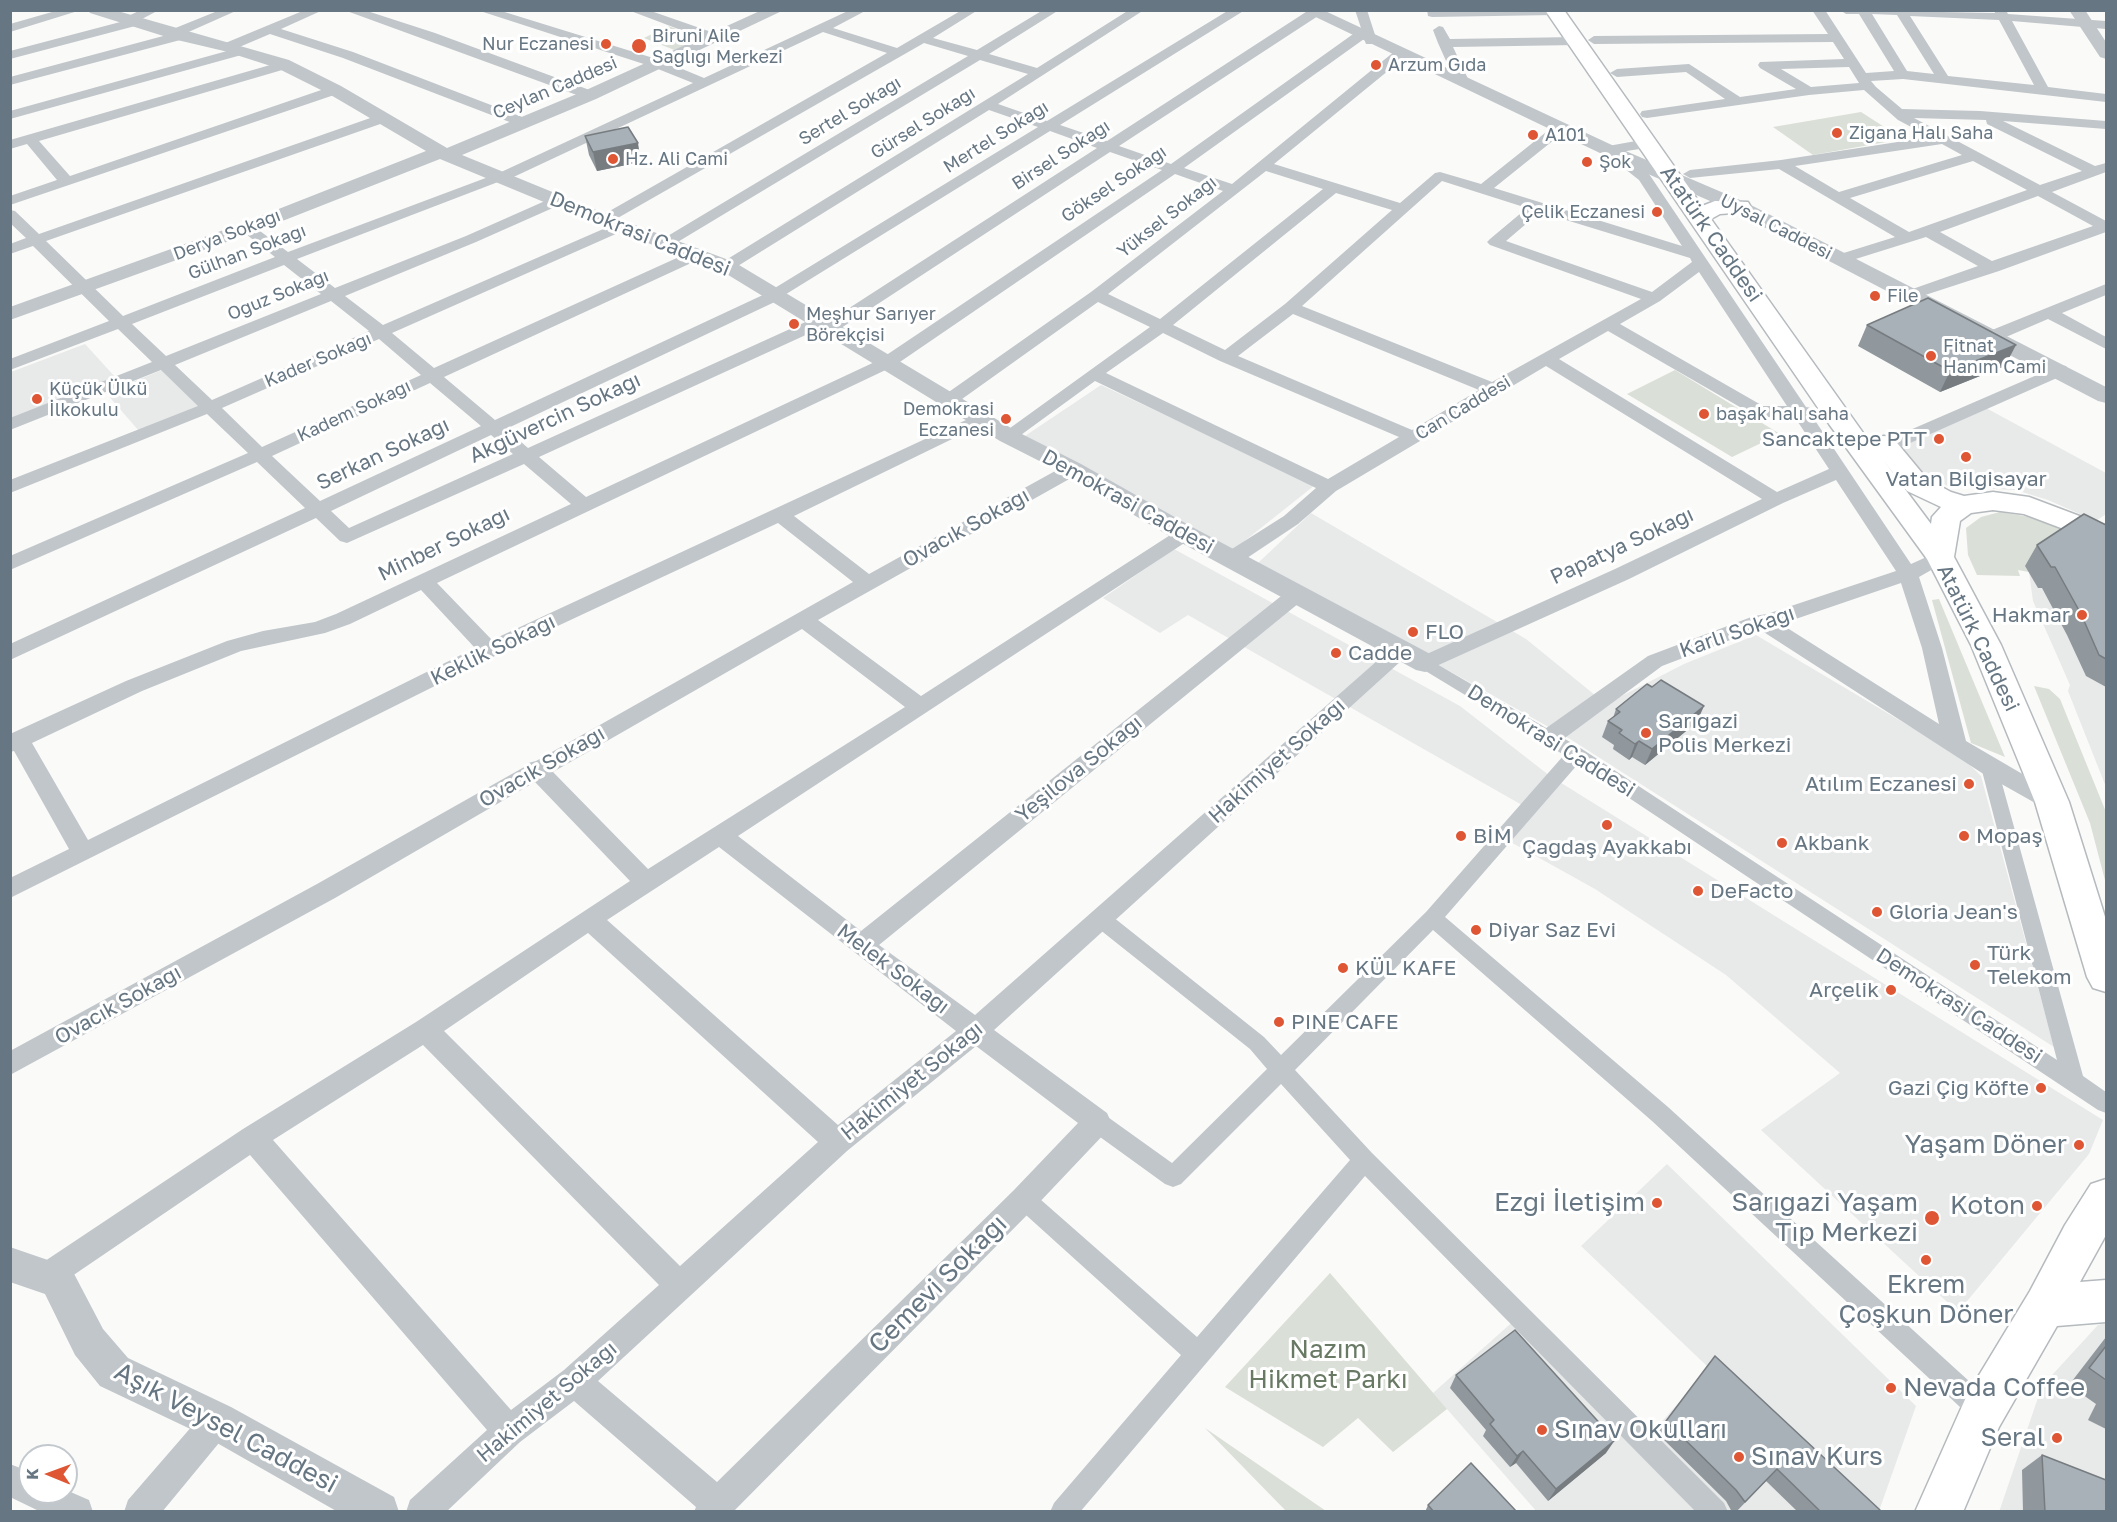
<!DOCTYPE html>
<meta charset="utf-8">
<style>
body{margin:0}
#map{position:relative;width:2117px;height:1522px;overflow:hidden;background:#fafaf8;font-family:"Golos Text",sans-serif}
canvas{display:block}
.frame{position:absolute;inset:0;border:12px solid #667682;pointer-events:none}
.north{position:absolute;left:18px;top:1444px;width:60px;height:60px;box-sizing:border-box;background:#fff;border:2px solid #c2c8cd;border-radius:50%;rotate:271deg;font-size:16px;font-weight:700;line-height:24px;text-align:center;color:#667682}
.north::after{content:'';display:block;margin:auto;width:21px;height:27px;background:#de5633;clip-path:polygon(50% 0,100% 100%,50% 72%,0 100%)}
</style>
<div id="map">
<canvas width="2117" height="1522"></canvas>
<div class="frame"></div>
<div class="north">K</div>
</div>
<script>
const ctx = document.querySelector('canvas').getContext('2d');
ctx.lineJoin = 'round';
function paint(path, color) { ctx.fillStyle = color; ctx.fill(path, 'evenodd'); }
const shape = rows => new Path2D(rows.map(r => 'M' + r).join(''));
function trace(path, color, width, dash) { ctx.strokeStyle = color; ctx.lineWidth = width; ctx.lineCap = dash ? 'butt' : 'round'; ctx.setLineDash(dash || []); ctx.stroke(path); }
function write(font, color, halo, rows, align = 'center') {
  ctx.font = font + ' "Golos Text",sans-serif'; ctx.lineWidth = 6; ctx.setLineDash([]); ctx.textBaseline = 'middle'; ctx.strokeStyle = halo; ctx.fillStyle = color; for (const [text, x, y, turn = 0] of rows) {
    ctx.save(); ctx.translate(x, y); ctx.rotate((+turn || 0) * Math.PI / 180); ctx.textAlign = isNaN(turn) ? turn : align; if (halo) ctx.strokeText(text, 0, 0); ctx.fillText(text, 0, 0); ctx.restore();
  }
}
paint(shape([
 [85,344,116,378,11,420,11,372],
 [162,370,201,406,139,431,106,393],
 [1101,385,1315,485,1232,551,1025,436],
 [1986,408,2106,473,2106,514,2096,521,2048,500,2016,490,1949,487,1922,471,1898,444],
 [1311,513,1526,639,1606,704,1684,664,1756,635,1963,758,1981,776,2054,1047,1570,739,1258,563],
 [2073,534,2106,550,2106,787,2068,691,2070,685,2033,601,2029,572,2025,566],
 [1174,549,1460,706,1550,776,2103,1120,2089,1154,1958,1312,1761,1130,1840,1073,1726,975,1595,889,1507,840,1529,809,1188,615,1160,633,1103,598],
 [1667,1164,1916,1406,1879,1511,1537,1512,1433,1393,1518,1317,1637,1450,1709,1368,1581,1246],
 [2106,1323,2106,1511,1999,1512,2042,1386,2098,1325]
]), '#e8e9e9');
paint(shape([
 [668,26,705,39,677,51,644,38],
 [1861,112,1903,139,1813,155,1773,127],
 [1675,370,1780,434,1732,457,1627,394],
 [2000,512,2036,518,2073,534,2025,566,2029,572,2018,570,2020,576,1977,575,1968,555,1966,528,1981,517],
 [1939,599,2005,757,1971,743,1932,600],
 [2034,686,2049,689,2060,699,2106,812,2106,884,2090,823],
 [1330,1273,1447,1409,1393,1452,1358,1418,1323,1447,1225,1387],
 [1205,1428,1326,1511,1286,1511]
]), '#dadfd7');
const primary = shape([
 [1545,10,1564,10,1702,206,1715,201,1748,202,1751,207,1748,212,1720,214,1711,219,1871,444,1875,438,1884,436,1893,438,1927,479,1951,492,1964,496,1993,492,2029,497,2106,526,2106,545,2024,514,1993,510,1971,513,1960,521,1954,557,2001,645,2069,802,2106,920,2106,992,2093,988,2087,977,2035,802,1971,645,1927,559,1829,424,1545,10],
 [1884,461,1907,491,1941,507,1932,517,1931,524,1884,461],
 [2106,1179,2106,1235,2080,1282,2106,1280,2106,1322,2057,1326,1999,1427,1963,1512,1915,1512,1967,1395,2030,1291,2065,1225,2091,1184,2106,1179]
]);
trace(primary, '#b5babe', 3);
paint(shape([
 [1425,657,1582,749,2057,1060,1981,767,1984,762,1990,760,1996,762,2083,1076,2106,1092,2106,1113,2098,1110,1578,764,1445,917,1668,1107,1992,1402,1995,1411,1992,1420,1983,1423,1974,1420,1652,1121,1433,930,1295,1070,1372,1153,1724,1503,1728,1512,1696,1512,1365,1176,1080,1512,1050,1512,1054,1503,1181,1355,1016,1206,1013,1199,1016,1192,1024,1189,1032,1192,1197,1337,1350,1160,1281,1084,1181,1184,1173,1187,1165,1184,1089,1129,1086,1122,1089,1115,1097,1112,1105,1115,1172,1163,1267,1069,1250,1049,1094,925,1091,919,1094,913,1101,911,1108,913,1264,1037,1281,1055,1426,912,1564,755,1419,667,1417,663,1419,659,1425,657]
]), '#c1c6ca');
paint(shape([
 [59,10,81,10,10,32,10,24,59,10],
 [141,10,159,10,140,20,139,25,10,59,10,51,124,21,126,17,141,10],
 [220,10,238,10,184,34,184,39,10,85,10,77,167,35,168,31,220,10],
 [305,10,323,10,281,29,353,52,530,120,532,123,525,127,520,126,343,58,270,34,237,48,245,48,246,51,245,54,10,119,10,111,227,51,222,47,223,44,305,10],
 [344,10,364,10,435,33,595,92,597,95,595,98,585,98,344,10],
 [477,10,498,10,663,61,704,78,850,10,867,10,833,28,897,48,962,10,978,10,933,38,977,50,1043,10,1059,10,989,54,1037,68,1129,10,1144,10,998,104,1047,121,1229,10,1245,10,1060,125,1107,141,1309,10,1319,10,1318,16,1119,146,1171,164,1356,32,1362,31,1355,10,1367,10,1377,41,1376,44,1366,44,1364,39,1184,168,1232,184,1395,51,1400,50,1407,54,1405,57,1274,164,1400,203,1435,173,1440,172,1481,184,1555,125,1560,124,1567,128,1565,131,1494,188,1682,246,1639,180,1601,150,1608,146,1636,141,1641,136,1651,136,1653,139,1646,148,1620,152,1649,174,1806,407,1844,414,1847,418,1844,422,1838,423,1814,419,1911,564,1940,551,1947,553,1950,557,1947,561,1919,577,1942,648,1966,741,2060,796,2064,802,2060,808,2052,811,2044,808,1982,773,1759,629,1662,666,1558,743,1550,745,1542,743,1539,737,1542,731,1648,656,1754,616,1767,614,1896,571,1836,480,1783,503,1629,579,1432,668,1425,670,1418,668,1414,663,1418,658,1615,569,1762,499,1546,366,1336,491,1298,524,1238,564,1231,565,1224,564,1221,559,1224,554,1284,516,1316,488,1095,381,1014,440,1008,441,1002,440,999,436,1150,327,1098,302,955,404,943,404,940,400,943,396,1091,292,1223,191,1175,174,894,366,437,583,492,640,979,414,985,415,988,419,985,423,794,516,869,574,1066,465,1080,465,1082,469,1080,473,818,620,921,696,1178,530,1185,528,1192,530,1195,534,1192,538,738,836,861,931,1290,589,1297,587,1304,589,1307,594,1304,599,879,945,975,1015,1394,646,1401,644,1408,646,1412,651,994,1030,1107,1113,1111,1122,1107,1131,1034,1208,733,1512,694,1512,696,1507,574,1401,520,1442,446,1512,406,1512,410,1500,487,1430,250,1155,56,1287,46,1291,36,1287,31,1277,36,1267,243,1129,416,1022,630,881,535,782,335,898,10,1075,10,1051,317,884,526,766,528,763,536,761,853,582,778,523,517,645,10,898,10,878,69,849,14,751,10,752,10,734,126,681,227,641,263,631,315,622,336,614,571,504,524,464,347,543,340,541,316,518,10,660,10,644,305,508,257,462,10,570,10,556,248,453,207,414,10,493,10,480,198,406,161,370,10,430,10,418,152,362,118,329,10,370,10,359,109,321,33,246,10,254,10,244,26,238,10,223,10,210,15,211,39,234,376,116,386,116,388,119,386,122,46,241,123,316,275,257,242,231,239,228,242,225,252,225,288,252,499,173,693,83,653,67,477,10],
 [823,32,887,53,599,217,596,220,599,223,609,223,924,43,968,56,661,240,658,243,661,246,671,246,980,60,1028,74,721,263,719,266,721,269,733,269,989,110,1038,127,765,294,495,420,444,377,702,258,704,255,702,252,690,252,434,368,392,333,627,229,630,226,627,223,617,223,383,325,345,296,476,242,564,203,566,200,564,197,554,197,466,236,335,288,297,259,498,182,505,181,823,32],
 [1050,131,1097,148,826,323,818,318,812,319,528,448,506,429,781,299,783,296,1050,131],
 [1110,152,1162,170,879,360,586,497,539,457,821,328,823,332,835,332,1110,152],
 [1266,171,1323,189,1160,319,1108,294,1266,171],
 [1442,181,1527,208,1490,239,1487,242,1490,245,1641,299,1492,382,1302,306,1442,181],
 [1336,193,1392,210,1285,304,1225,350,1173,325,1336,193],
 [1540,212,1690,258,1692,262,1652,292,1506,241,1540,212],
 [284,265,321,294,166,356,132,324,284,265],
 [1699,272,1787,406,1763,406,1620,324,1660,301,1699,272],
 [331,301,369,331,212,400,175,365,331,301],
 [1293,314,1479,390,1412,430,1238,356,1293,314],
 [1608,331,1752,414,1768,417,1794,416,1829,469,1777,492,1559,359,1608,331],
 [1163,333,1220,361,1399,437,1328,479,1106,373,1163,333],
 [379,339,421,375,262,447,222,408,379,339],
 [430,383,481,426,320,501,272,456,430,383],
 [491,435,513,454,349,528,331,511,491,435],
 [1901,583,1922,648,1939,724,1781,624,1901,583],
 [421,590,475,648,88,840,32,743,142,691,241,651,325,633,350,624,421,590],
 [802,629,905,707,648,869,553,772,802,629],
 [719,847,956,1031,838,1125,607,920,719,847],
 [588,933,818,1142,680,1266,444,1031,588,933],
 [423,1045,659,1285,564,1370,511,1410,273,1140,423,1045],
 [976,1046,1078,1123,1014,1190,717,1482,598,1381,847,1151,976,1046],
 [628,10,648,10,720,35,721,38,720,41,710,41,628,10],
 [1427,10,1561,10,1561,11,1555,15,1432,17,1428,16,1427,10],
 [1812,10,1825,10,1866,73,1894,71,1859,14,1846,14,1840,10,1995,13,1994,10,2006,10,2008,14,2106,21,2106,29,2012,21,2048,87,2106,94,2106,102,1903,79,1871,81,1876,87,1902,109,1980,111,2106,121,2106,129,2003,121,2095,166,2106,163,2106,172,2052,192,2106,221,2106,232,1999,271,1916,298,1904,298,1902,295,1904,292,1978,266,1926,237,1846,262,1834,262,1832,259,1834,256,1895,237,1779,169,1690,178,1683,174,1690,170,1781,160,1930,137,1898,120,1864,90,1809,95,1647,118,1642,117,1640,114,1642,111,1725,99,1686,72,1617,77,1610,73,1617,69,1689,64,1740,97,1796,89,1760,68,1758,65,1760,62,1844,59,1833,42,1594,44,1588,40,1594,36,1828,34,1812,10],
 [1872,14,1897,15,1934,74,1907,71,1872,14],
 [1910,16,1999,20,2034,85,1948,76,1910,16],
 [1849,67,1859,83,1811,87,1781,69,1849,67],
 [1914,118,1986,120,1987,124,2082,171,2040,185,1914,118],
 [1942,144,1962,155,1839,192,1795,166,1942,144],
 [1973,161,2027,190,1909,232,1850,198,1973,161],
 [2038,196,2093,226,1992,261,1940,232,2038,196],
 [1439,26,1443,27,1450,39,1576,37,1582,41,1576,45,1453,47,1470,83,1463,87,1456,83,1438,43,1433,30,1439,26],
 [284,61,289,62,291,65,289,68,39,141,70,176,330,87,335,86,342,90,340,93,10,205,10,196,57,180,27,144,10,149,10,140,284,61],
 [2106,284,2106,295,2062,313,2106,337,2106,349,2048,319,1999,340,1993,341,1985,336,1987,332,2106,284],
 [2060,365,2066,366,2069,370,2066,374,1892,451,1886,452,1880,451,1877,447,1880,443,2060,365],
 [217,1405,228,1410,233,1421,228,1432,162,1512,124,1512,128,1500,206,1410,217,1405],
 [10,1464,30,1472,30,1492,66,1492,66,1490,89,1500,93,1512,41,1512,10,1497,10,1464]
]), '#c1c6ca');
paint(shape([
 [88,10,114,10,289,60,341,86,447,148,584,91,762,10,784,10,596,99,462,155,611,216,734,262,1016,431,1081,464,1194,528,1434,656,1438,663,1434,670,1425,672,1416,670,1176,540,1065,474,1000,441,720,270,597,224,440,159,257,231,10,320,10,307,243,223,426,151,329,94,277,68,224,51,173,39,90,13,88,10],
 [1301,10,1323,10,1614,146,1747,203,2106,387,2106,403,2098,401,1733,211,1602,154,1301,10],
 [2069,10,2085,10,2106,42,2106,59,2100,57,2069,10],
 [10,1247,71,1268,103,1329,128,1358,231,1407,394,1497,399,1512,338,1512,203,1435,100,1386,75,1355,45,1294,10,1282,10,1247]
]), '#c1c6ca');
paint(primary, '#fff');
paint(shape([
 [585,136,641,162,597,171,589,155],
 [1867,325,2005,366,1940,392,1858,346],
 [2106,525,2106,687,2086,676,2067,635,2042,588,2038,588,2025,566,2037,545],
 [1616,709,1697,722,1645,765,1632,757,1629,760,1613,749,1614,745,1602,737,1608,721,1613,718],
 [2106,1337,2106,1429,2088,1420,2096,1404,2069,1385],
 [1715,1356,1879,1512,1798,1512,1766,1481,1736,1512,1732,1512,1726,1501,1657,1433],
 [1456,1375,1606,1453,1548,1501,1516,1463,1510,1467,1483,1436,1486,1430,1450,1388],
 [2042,1455,2106,1512,2023,1512,2022,1470],
 [1428,1505,1517,1512,1425,1512]
]), '#90989d');
paint(shape([
 [638,143,641,162,597,171,593,152],
 [2016,345,2005,366,1940,392,1950,371],
 [1704,706,1697,722,1645,765,1652,749],
 [1639,741,1632,757,1629,760,1635,744],
 [1615,1440,1606,1453,1548,1501,1556,1489],
 [1523,1451,1516,1463,1510,1467,1517,1456]
]), '#767c80');
const building = shape([
 [628,127,638,143,593,152,585,136,628,127],
 [1928,298,2016,345,1950,371,1867,325,1928,298],
 [2084,514,2106,525,2106,659,2099,655,2081,614,2055,567,2051,567,2037,545,2084,514],
 [1661,680,1704,706,1652,749,1639,741,1635,744,1619,733,1622,730,1608,721,1620,712,1616,709,1647,684,1652,687,1661,680],
 [1515,1330,1615,1440,1556,1489,1523,1451,1517,1456,1490,1424,1494,1420,1456,1375,1515,1330],
 [2106,1346,2106,1380,2089,1368,2106,1346],
 [1715,1356,1880,1510,1879,1512,1821,1512,1777,1469,1745,1502,1736,1490,1666,1421,1715,1356],
 [2042,1455,2106,1480,2106,1512,2045,1512,2042,1455],
 [1471,1463,1517,1512,1434,1512,1428,1505,1471,1463]
]);
paint(building, '#a8b1b7');
trace(building, '#767c80', 1.5);
for (const [x, y, r, color] of [
 [606,44,6,"#de5633"],
 [639,46,8,"#de5633"],
 [1376,65,6,"#de5633"],
 [1837,133,6,"#de5633"],
 [1533,135,6,"#de5633"],
 [613,159,6,"#de5633"],
 [1587,162,6,"#de5633"],
 [1657,212,6,"#de5633"],
 [1875,296,6,"#de5633"],
 [794,324,6,"#de5633"],
 [1931,356,6,"#de5633"],
 [37,399,6,"#de5633"],
 [1704,414,6,"#de5633"],
 [1006,419,6,"#de5633"],
 [1939,439,6,"#de5633"],
 [1966,457,6,"#de5633"],
 [2082,615,6,"#de5633"],
 [1413,632,6,"#de5633"],
 [1336,653,6,"#de5633"],
 [1646,733,6,"#de5633"],
 [1969,784,6,"#de5633"],
 [1607,825,6,"#de5633"],
 [1461,836,6,"#de5633"],
 [1964,836,6,"#de5633"],
 [1782,843,6,"#de5633"],
 [1698,891,6,"#de5633"],
 [1877,912,6,"#de5633"],
 [1476,930,6,"#de5633"],
 [1975,965,6,"#de5633"],
 [1343,968,6,"#de5633"],
 [1891,990,6,"#de5633"],
 [1279,1022,6,"#de5633"],
 [2041,1088,6,"#de5633"],
 [2079,1145,6,"#de5633"],
 [1657,1203,6,"#de5633"],
 [2037,1206,6,"#de5633"],
 [1932,1218,8,"#de5633"],
 [1926,1260,6,"#de5633"],
 [1891,1388,6,"#de5633"],
 [1542,1430,6,"#de5633"],
 [2057,1438,6,"#de5633"],
 [1739,1457,6,"#de5633"]
]) { const dot = new Path2D(); dot.arc(x, y, r, 0, 2 * Math.PI); ctx.fillStyle = color; ctx.fill(dot); trace(dot, '#fff', 2); }
write('18px', '#667682', '#fff', [
 ["Biruni Aile",652,36],
 ["Sağlığı Merkezi",652,57],
 ["Nur Eczanesi",594,44,"right"],
 ["Arzum Gıda",1388,65],
 ["Zigana Halı Saha",1849,133],
 ["A101",1545,135],
 ["Hz. Ali Cami",625,159],
 ["Şok",1599,162],
 ["Çelik Eczanesi",1645,212,"right"],
 ["File",1887,296],
 ["Meşhur Sarıyer",806,314],
 ["Börekçisi",806,335],
 ["Fitnat",1943,346],
 ["Hanım Cami",1943,367],
 ["Küçük Ülkü",49,389],
 ["İlkokulu",49,410],
 ["Demokrasi",994,409,"right"],
 ["Eczanesi",994,430,"right"],
 ["başak halı saha",1716,414]
], 'left');
write('18px', '#667682', '#fff', [
 ["Ceylan Caddesi",555,88,-23],
 ["Sertel Sokağı",850,111,-31],
 ["Gürsel Sokağı",923,123,-32],
 ["Mertel Sokağı",996,137,-32],
 ["Birsel Sokağı",1061,155,-33],
 ["Göksel Sokağı",1114,184,-34],
 ["Yüksel Sokağı",1167,217,-38],
 ["Uysal Caddesi",1776,227,27],
 ["Derya Sokağı",227,235,-21],
 ["Gülhan Sokağı",247,252,-21],
 ["Oğuz Sokağı",278,295,-22],
 ["Kader Sokağı",318,360,-23],
 ["Can Caddesi",1463,408,-31],
 ["Kadem Sokağı",354,411,-25]
]);
write('21px', '#667682', '#fff', [
 ["Demokrasi Caddesi",640,234,22],
 ["Atatürk Caddesi",1711,234,55],
 ["Akgüvercin Sokağı",555,418,-25],
 ["Serkan Sokağı",383,454,-25],
 ["Demokrasi Caddesi",1128,502,29],
 ["Ovacık Sokağı",966,528,-29],
 ["Minber Sokağı",444,544,-26],
 ["Papatya Sokağı",1622,546,-25],
 ["Karlı Sokağı",1737,632,-19],
 ["Atatürk Caddesi",1978,638,64],
 ["Keklik Sokağı",493,650,-26],
 ["Demokrasi Caddesi",1551,741,32],
 ["Hakimiyet Sokağı",1277,761,-42],
 ["Ovacık Sokağı",542,767,-30],
 ["Yeşilova Sokağı",1079,769,-39],
 ["Melek Sokağı",893,969,37],
 ["Ovacık Sokağı",118,1005,-29],
 ["Demokrasi Caddesi",1959,1006,33],
 ["Hakimiyet Sokağı",912,1081,-39],
 ["Hakimiyet Sokağı",547,1402,-40]
]);
write('21px', '#667682', '#fff', [
 ["Sancaktepe PTT",1927,439,"right"],
 ["Vatan Bilgisayar",1966,479,"center"],
 ["Hakmar",2070,615,"right"],
 ["FLO",1425,632],
 ["Cadde",1348,653],
 ["Sarıgazi",1658,721],
 ["Polis Merkezi",1658,745],
 ["Atılım Eczanesi",1957,784,"right"],
 ["BİM",1473,836],
 ["Mopaş",1976,836],
 ["Akbank",1794,843],
 ["Çağdaş Ayakkabı",1607,847,"center"],
 ["DeFacto",1710,891],
 ["Gloria Jean's",1889,912],
 ["Diyar Saz Evi",1488,930],
 ["Türk",1987,953],
 ["Telekom",1987,977],
 ["KÜL KAFE",1355,968],
 ["Arçelik",1879,990,"right"],
 ["PINE CAFE",1291,1022],
 ["Gazi Çiğ Köfte",2029,1088,"right"]
], 'left');
write('26px', '#667682', '#fff', [
 ["Yaşam Döner",2067,1145],
 ["Ezgi İletişim",1645,1203],
 ["Sarıgazi Yaşam",1918,1203],
 ["Tıp Merkezi",1918,1233],
 ["Koton",2025,1206],
 ["Ekrem",1926,1285,"center"],
 ["Çoşkun Döner",1926,1315,"center"],
 ["Nevada Coffee",1903,1388,"left"],
 ["Sınav Okulları",1554,1430,"left"],
 ["Seral",2045,1438],
 ["Sınav Kurs",1751,1457,"left"]
], 'right');
write('26px', '#667682', '#fff', [
 ["Cemevi Sokağı",938,1284,-45],
 ["Aşık Veysel Caddesi",226,1428,28]
]);
write('26px', '#697a64', '#fff', [
 ["Nazım",1328,1350],
 ["Hikmet Parkı",1328,1380]
]);
</script>
